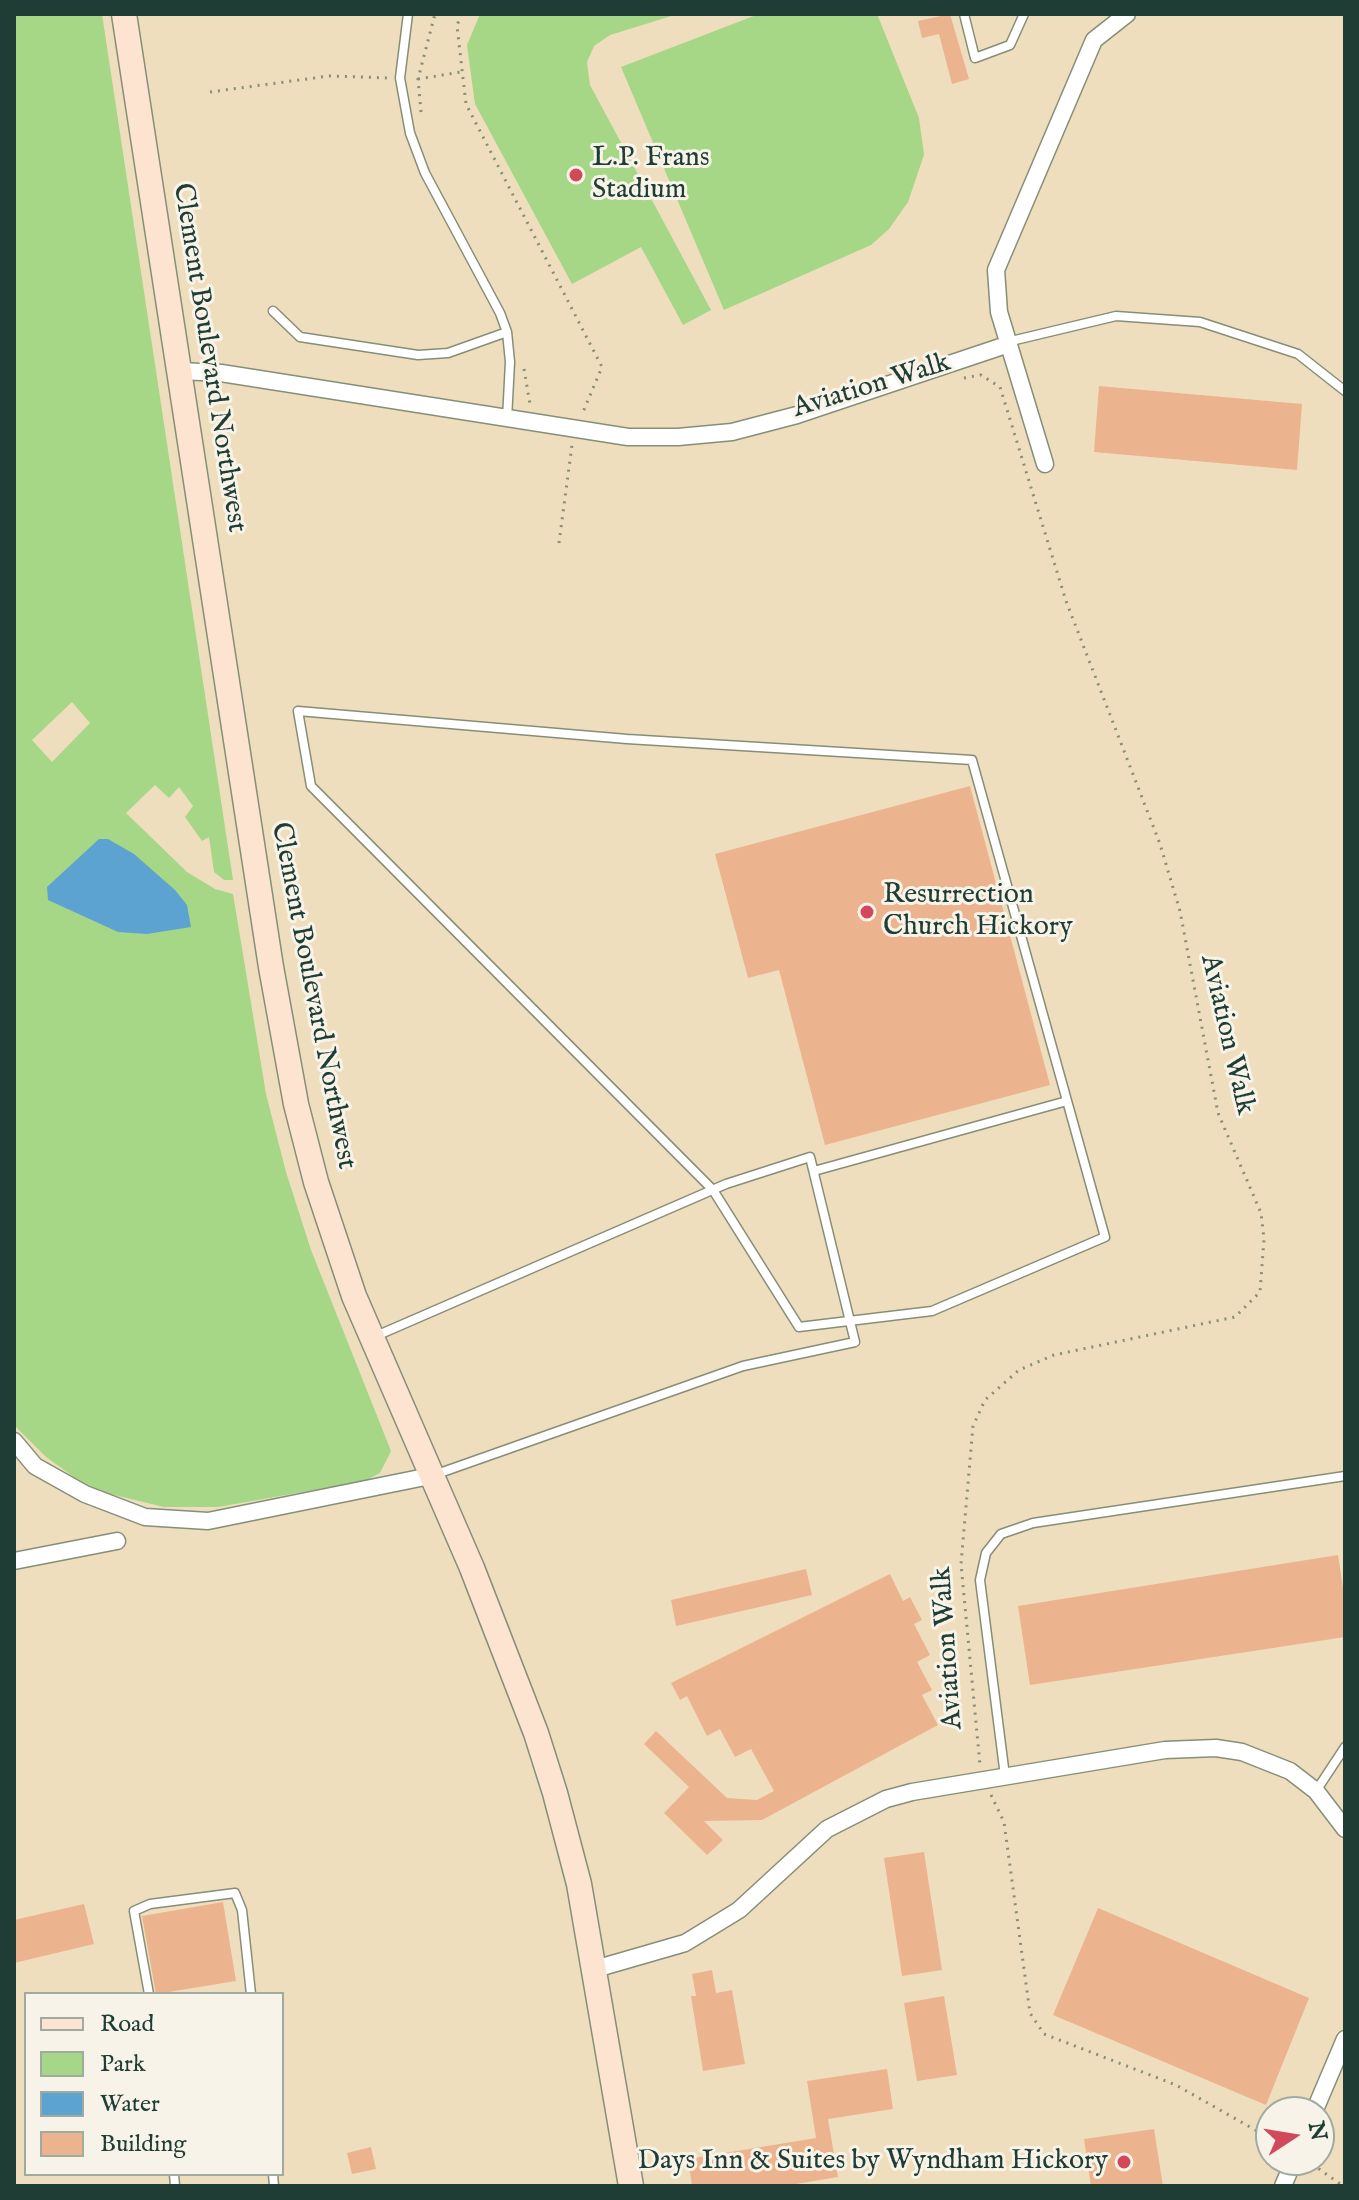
<!DOCTYPE html>
<style>
body{margin:0}
#map{position:relative;width:1359px;height:2200px;overflow:hidden;background:#eedebd;font-family:"IM FELL English",serif}
canvas{display:block}
.frame{position:absolute;inset:0;border:16px solid #1f3d34;pointer-events:none}
.legend{position:absolute;left:24px;top:1992px;width:260px;height:184px;box-sizing:border-box;background:#f7f3e8;border:2px solid #a1aaa0;margin:0;padding:10px 14px;list-style:none;font-size:24px;color:#1f3d34}
.legend li{display:flex;align-items:center;gap:16px;height:40px}
.legend b{width:40px;border:2px solid #a1aaa0}
.north{position:absolute;left:1255px;top:2096px;width:80px;height:80px;box-sizing:border-box;background:#f7f3e8;border:2px solid #a1aaa0;border-radius:50%;rotate:78deg;font-size:22px;font-weight:700;line-height:32px;text-align:center;color:#1f3d34}
.north::after{content:'';display:block;margin:auto;width:28px;height:36px;background:#d1495b;clip-path:polygon(50% 0,100% 100%,50% 72%,0 100%)}
</style>
<div id="map">
<canvas width="1359" height="2200"></canvas>
<div class="frame"></div>
<ul class="legend">
<li><b style="height:10px;background:#fde4d1"></b>Road</li>
<li><b style="height:22px;background:#a5d786"></b>Park</li>
<li><b style="height:22px;background:#5ca3d2"></b>Water</li>
<li><b style="height:22px;background:#ecb48e"></b>Building</li>
</ul>
<div class="north">N</div>
</div>
<script>
const ctx = document.querySelector('canvas').getContext('2d');
ctx.lineJoin = 'round';
function paint(path, color) { ctx.fillStyle = color; ctx.fill(path, 'evenodd'); }
const shape = rows => new Path2D(rows.map(r => 'M' + r).join(''));
function trace(path, color, width, dash) { ctx.strokeStyle = color; ctx.lineWidth = width; ctx.lineCap = dash ? 'butt' : 'round'; ctx.setLineDash(dash || []); ctx.stroke(path); }
function write(font, color, halo, rows, align = 'center') {
  ctx.font = font + ' "IM FELL English",serif'; ctx.lineWidth = 6; ctx.setLineDash([]); ctx.textBaseline = 'middle'; ctx.strokeStyle = halo; ctx.fillStyle = color; for (const [text, x, y, turn = 0] of rows) {
    ctx.save(); ctx.translate(x, y); ctx.rotate((+turn || 0) * Math.PI / 180); ctx.textAlign = isNaN(turn) ? turn : align; if (halo) ctx.strokeText(text, 0, 0); ctx.fillText(text, 0, 0); ctx.restore();
  }
}
paint(shape([
 [14,14,102,14,233,880,224,880,214,872,209,837,202,841,185,817,193,806,179,787,169,798,155,785,126,813,187,872,215,889,233,894,266,1094,286,1172,311,1250,391,1451,380,1473,365,1481,218,1507,164,1507,102,1492,74,1477,46,1457,14,1425],
 [72,702,90,723,52,762,32,740],
 [480,14,678,14,610,35,594,46,587,62,590,85,711,310,683,325,641,247,572,284,475,104,467,45],
 [759,14,877,14,919,118,924,155,908,202,889,229,871,245,724,310,621,67]
]), '#a5d786');
paint(shape([
 [99,839,108,839,134,854,175,890,187,905,191,927,147,934,118,932,48,900,47,887]
]), '#5ca3d2');
paint(shape([
 [950,14,969,79,952,84,939,34,922,38,918,21],
 [1099,386,1302,404,1297,470,1094,452],
 [970,786,1050,1085,825,1145,779,970,748,978,715,854],
 [1338,1555,1345,1601,1345,1637,1030,1685,1018,1606],
 [806,1569,812,1595,676,1626,671,1600],
 [890,1574,903,1601,910,1597,922,1620,914,1624,930,1655,917,1662,932,1690,922,1695,938,1725,762,1820,704,1821,723,1840,707,1855,664,1813,689,1787,644,1744,656,1731,727,1798,757,1800,774,1791,751,1749,735,1757,720,1729,707,1736,687,1696,680,1700,671,1683],
 [924,1852,942,1970,902,1976,884,1858],
 [223,1902,236,1981,156,1994,142,1916],
 [84,1904,94,1944,14,1963,14,1920],
 [1098,1908,1309,1998,1266,2105,1053,2015],
 [712,1970,716,1993,732,1990,745,2064,703,2071,691,1996,696,1996,692,1974],
 [944,1996,957,2075,917,2081,904,2003],
 [887,2069,893,2109,828,2119,838,2177,784,2186,692,2186,688,2159,816,2138,807,2081],
 [1154,2129,1163,2186,1091,2186,1084,2139],
 [371,2147,376,2169,352,2174,347,2153]
]), '#ecb48e');
const lane = shape([
 [408,14,400,78,410,133,425,173,500,313,507,332,510,362,507,419],
 [964,14,975,58,1010,45,1024,14],
 [273,311,300,337,418,355,448,353,507,332],
 [1007,342,1116,316,1200,322,1298,354,1345,391],
 [298,711,627,739,972,760,1105,1237,932,1311,799,1327,713,1190,311,786,298,711],
 [814,1171,1067,1101],
 [376,1336,726,1184,810,1157,855,1342,743,1366,434,1475],
 [1005,1776,980,1580,986,1553,1001,1534,1033,1523,1345,1476],
 [1316,1791,1345,1747],
 [149,1994,134,1911,150,1904,235,1893,242,1910,251,1994],
 [174,2174,175,2186],
 [273,2174,274,2186]
]);
const street = shape([
 [180,371,221,373,628,437,678,437,732,432,797,415,1009,344],
 [1045,464,999,312,996,270,1094,40,1127,14],
 [14,1441,35,1466,85,1494,145,1517,208,1521,430,1476],
 [14,1561,117,1541],
 [595,1969,685,1943,739,1910,827,1829,886,1799,912,1792,1165,1750,1216,1748,1242,1752,1290,1771,1316,1791,1345,1829],
 [1314,2112,1345,2039],
 [1283,2186,1294,2160]
]);
const secondary = shape([
 [124,14,271,967,296,1104,316,1182,354,1296,472,1568,536,1733,555,1793,579,1884,631,2186]
]);
trace(lane, '#868e78', 11);
trace(street, '#868e78', 19);
trace(secondary, '#868e78', 27);
trace(shape([
 [461,14,457,26,466,104,602,367,583,412],
 [418,79,461,72],
 [210,92,329,76,390,78],
 [421,112,418,79,435,14],
 [524,369,530,404],
 [964,378,981,375,1000,387,1066,601,1160,844,1180,911,1218,1113,1261,1213,1264,1239,1260,1292,1235,1317,1054,1355,1019,1370,985,1400,973,1426,961,1564,980,1765],
 [559,543,572,445],
 [991,1795,1004,1822,1030,2013,1044,2034,1176,2085,1271,2139],
 [1312,2164,1343,2186]
]), '#868e78', 3, [2, 6]);
trace(lane, '#fff', 8);
trace(street, '#fff', 16);
trace(secondary, '#fde4d1', 24);
for (const [x, y, r, color] of [
 [576,175,8,"#d1495b"],
 [867,912,8,"#d1495b"],
 [1124,2162,8,"#d1495b"]
]) { const dot = new Path2D(); dot.arc(x, y, r, 0, 2 * Math.PI); ctx.fillStyle = color; ctx.fill(dot); trace(dot, '#f7f3e8', 3); }
write('28px', '#1f3d34', '#f7f3e8', [
 ["L.P. Frans",592,159],
 ["Stadium",592,191],
 ["Resurrection",883,896],
 ["Church Hickory",883,928],
 ["Days Inn & Suites by Wyndham Hickory",1108,2162,"right"]
], 'left');
write('28px', '#1f3d34', '#f7f3e8', [
 ["Clement Boulevard Northwest",208,358,81],
 ["Aviation Walk",872,387,-17],
 ["Clement Boulevard Northwest",312,996,79],
 ["Aviation Walk",1226,1035,77],
 ["Aviation Walk",949,1648,-94]
]);
</script>
